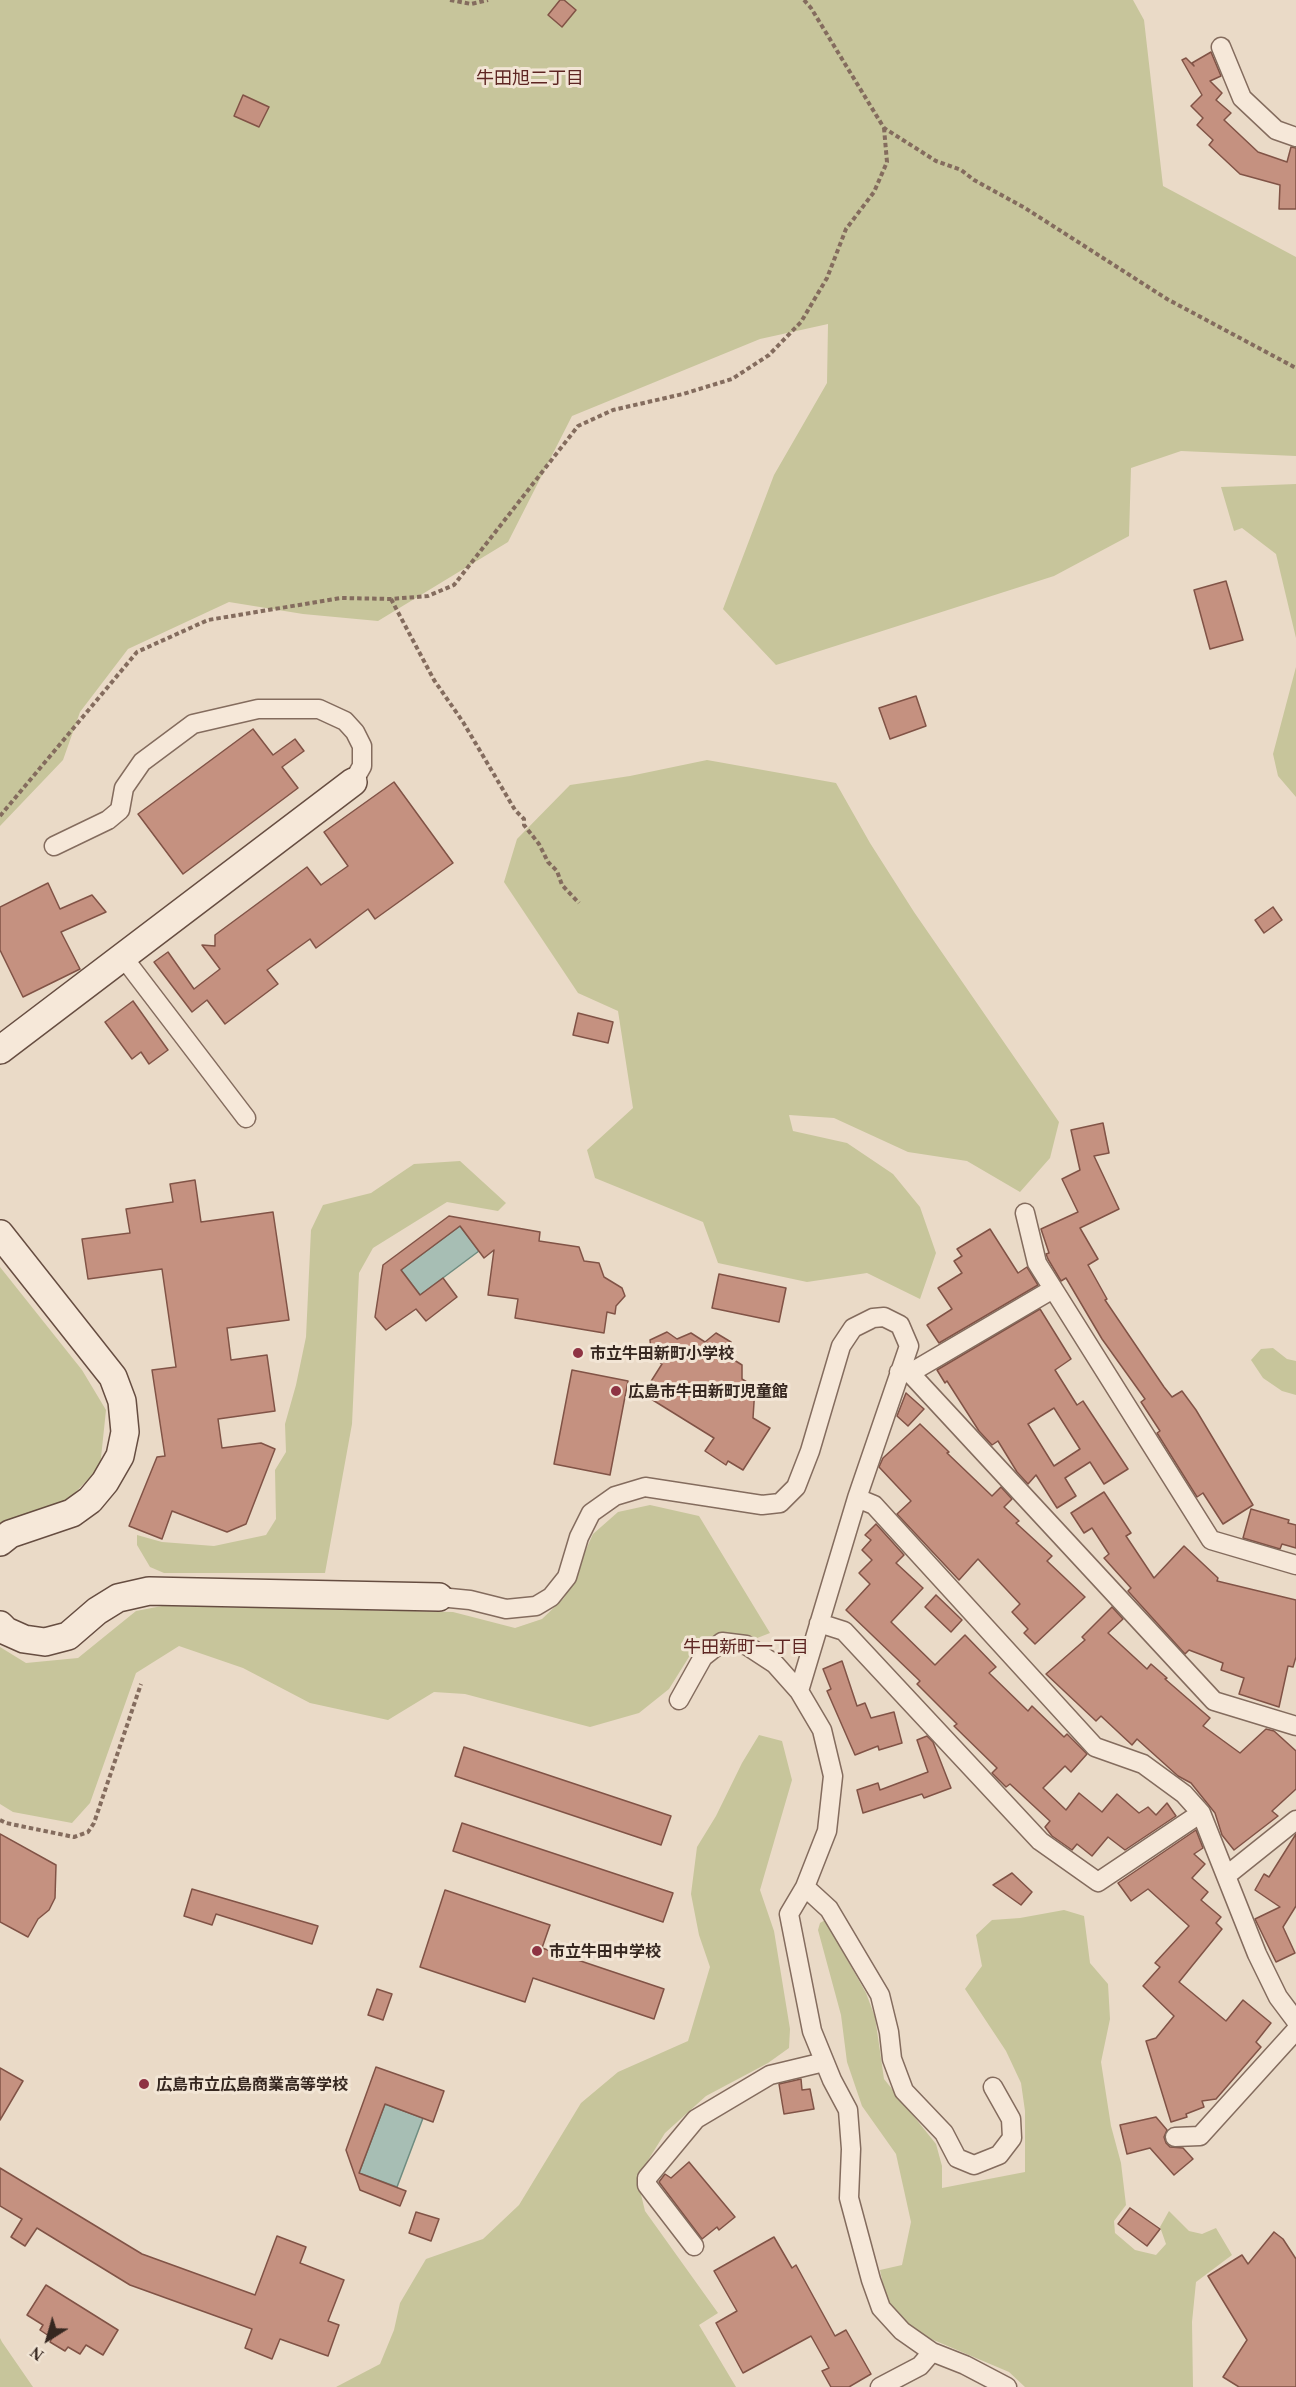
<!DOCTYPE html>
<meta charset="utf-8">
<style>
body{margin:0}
#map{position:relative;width:1296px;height:2387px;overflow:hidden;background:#eadac7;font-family:Georgia,serif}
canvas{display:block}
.north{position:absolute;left:18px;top:2309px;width:60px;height:60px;-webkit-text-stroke:4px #f2e5d5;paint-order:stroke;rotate:217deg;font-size:16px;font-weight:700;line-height:24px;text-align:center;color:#362720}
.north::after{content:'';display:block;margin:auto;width:21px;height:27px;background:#362720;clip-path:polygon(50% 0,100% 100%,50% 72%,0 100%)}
</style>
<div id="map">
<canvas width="1296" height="2387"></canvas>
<div class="north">N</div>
</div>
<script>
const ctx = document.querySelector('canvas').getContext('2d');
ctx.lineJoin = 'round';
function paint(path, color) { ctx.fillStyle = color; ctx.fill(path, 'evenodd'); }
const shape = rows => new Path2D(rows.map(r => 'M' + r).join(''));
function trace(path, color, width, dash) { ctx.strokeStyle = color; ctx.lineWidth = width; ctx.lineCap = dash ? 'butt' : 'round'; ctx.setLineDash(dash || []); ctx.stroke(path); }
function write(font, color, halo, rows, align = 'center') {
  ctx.font = font + ' Georgia,"Noto Sans JP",serif'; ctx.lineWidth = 6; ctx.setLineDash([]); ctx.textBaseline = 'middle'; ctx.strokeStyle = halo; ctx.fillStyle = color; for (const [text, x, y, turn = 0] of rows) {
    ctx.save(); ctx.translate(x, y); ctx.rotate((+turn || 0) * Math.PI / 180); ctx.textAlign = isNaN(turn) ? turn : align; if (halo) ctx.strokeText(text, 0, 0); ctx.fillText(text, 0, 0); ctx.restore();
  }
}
paint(shape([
 [0,0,1133,0,1144,20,1163,186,1296,257,1296,456,1181,451,1131,468,1129,536,1054,576,776,665,723,609,774,475,827,383,828,324,760,339,572,416,508,542,378,621,303,614,229,602,128,649,80,712,63,760,0,826],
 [1296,484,1296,638,1276,554,1242,528,1234,531,1221,487],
 [1296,667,1296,797,1278,776,1273,754],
 [707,760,836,783,870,843,914,912,1059,1122,1050,1158,1020,1192,967,1161,908,1152,834,1118,789,1115,793,1131,847,1143,893,1174,920,1207,936,1253,920,1299,867,1273,807,1282,718,1263,703,1222,595,1178,587,1150,633,1108,618,1011,578,993,504,882,517,839,570,785,630,776],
 [460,1161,506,1203,498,1211,447,1202,373,1248,359,1273,352,1424,325,1573,164,1573,150,1567,137,1545,137,1535,162,1542,214,1546,266,1535,276,1519,275,1470,286,1452,285,1424,296,1385,306,1337,311,1230,323,1205,371,1193,414,1164],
 [0,1267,82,1370,106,1410,100,1467,58,1510,0,1526],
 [1273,1348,1287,1359,1296,1361,1296,1395,1282,1391,1263,1378,1251,1360,1261,1349],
 [650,1505,699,1516,770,1633,752,1640,721,1633,697,1644,669,1689,639,1713,590,1727,465,1694,434,1692,388,1720,310,1703,243,1668,179,1646,136,1673,90,1803,72,1823,13,1812,0,1804,0,1647,26,1663,78,1658,136,1611,162,1606,453,1612,515,1628,542,1619,564,1598,593,1534,618,1512],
 [759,1735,782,1741,792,1780,760,1890,774,1931,790,2029,789,2048,768,2063,706,2096,665,2133,637,2178,645,2211,718,2313,699,2325,736,2387,336,2387,380,2364,394,2330,400,2303,426,2259,483,2239,519,2205,581,2103,618,2072,688,2041,710,1967,699,1935,691,1894,697,1847,716,1816,742,1763],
 [1064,1910,1084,1916,1090,1963,1108,1984,1110,2019,1101,2062,1111,2126,1121,2163,1126,2205,1114,2221,1115,2233,1135,2250,1156,2255,1166,2244,1160,2227,1169,2211,1189,2231,1202,2234,1216,2228,1232,2255,1196,2282,1192,2322,1193,2387,1025,2387,1009,2372,917,2333,894,2314,885,2294,880,2270,902,2265,911,2222,896,2154,862,2106,847,2062,841,2015,818,1930,820,1923,825,1920,866,1993,875,2017,884,2079,936,2144,942,2166,942,2188,1025,2172,1025,2111,1021,2083,1006,2051,965,1989,982,1966,976,1935,992,1920,1020,1918],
 [0,2338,2,2342,33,2387,0,2387]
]), '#c7c59b');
const water = shape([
 [460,1226,479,1251,420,1295,401,1270,460,1226],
 [385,2104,423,2118,397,2187,359,2173,385,2104]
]);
paint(water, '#a7beb4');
trace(water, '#6f8c80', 1.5);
const building = shape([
 [560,0,564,0,576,10,562,27,548,15,560,0],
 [1211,52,1221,76,1210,81,1222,93,1216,100,1231,113,1224,120,1258,152,1287,162,1291,147,1296,148,1296,209,1279,209,1280,185,1240,174,1209,145,1213,140,1197,125,1203,118,1191,106,1202,95,1182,60,1186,58,1194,66,1192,63,1211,52],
 [243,95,269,107,259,127,234,116,243,95],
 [1226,581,1243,640,1210,649,1194,590,1226,581],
 [916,696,926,726,890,739,879,708,916,696],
 [253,729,273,755,295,739,304,751,282,767,298,788,183,874,138,814,253,729],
 [394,782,453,863,375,919,368,909,316,948,310,939,267,970,278,984,225,1024,207,1000,192,1012,154,962,168,952,194,989,220,969,202,945,215,946,215,935,307,867,321,885,348,866,324,832,394,782],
 [48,883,60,909,92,895,106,912,61,932,80,969,23,997,0,950,0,907,48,883],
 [1273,907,1282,920,1264,933,1255,920,1273,907],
 [133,1001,168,1050,149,1064,141,1052,132,1059,105,1022,133,1001],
 [578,1013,613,1022,608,1043,573,1035,578,1013],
 [1103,1123,1109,1153,1094,1156,1119,1209,1080,1228,1098,1259,1088,1265,1107,1299,1105,1300,1164,1387,1172,1397,1182,1391,1196,1410,1253,1505,1223,1524,1203,1493,1197,1497,1157,1433,1160,1431,1141,1402,1145,1399,1102,1339,1066,1278,1061,1281,1048,1259,1046,1254,1049,1253,1041,1229,1078,1212,1062,1179,1080,1170,1071,1130,1103,1123],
 [195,1180,201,1222,273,1212,289,1320,227,1328,231,1360,267,1355,275,1411,218,1419,222,1448,261,1443,275,1449,246,1524,227,1532,172,1511,162,1539,129,1526,157,1457,165,1456,152,1370,176,1367,162,1269,88,1279,82,1239,130,1233,126,1209,173,1202,170,1184,195,1180],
 [449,1216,540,1232,539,1241,579,1247,584,1261,599,1263,604,1277,622,1288,625,1296,616,1306,615,1314,607,1312,604,1333,515,1318,518,1299,488,1295,494,1250,484,1258,460,1226,401,1270,420,1295,443,1278,457,1297,426,1321,416,1309,386,1330,375,1317,383,1265,449,1216],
 [990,1229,1018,1273,1027,1267,1038,1285,939,1343,927,1325,952,1309,938,1288,962,1273,954,1261,962,1256,957,1249,990,1229],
 [719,1274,786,1288,779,1322,712,1308,719,1274],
 [1040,1309,1071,1359,1055,1370,1077,1405,1083,1401,1128,1469,1104,1484,1090,1462,1065,1478,1076,1496,1057,1508,1036,1475,1028,1484,1017,1472,998,1441,992,1445,979,1431,947,1381,945,1383,937,1370,1040,1309],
 [1054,1408,1080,1449,1054,1466,1028,1424,1054,1408],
 [667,1332,677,1339,691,1333,705,1342,716,1333,731,1342,731,1358,742,1365,742,1379,755,1387,753,1418,770,1428,743,1470,728,1461,726,1465,705,1451,714,1438,643,1394,662,1364,652,1357,650,1340,667,1332],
 [572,1370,628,1381,610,1475,554,1464,572,1370],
 [906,1393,924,1409,908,1426,897,1416,906,1393],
 [920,1424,949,1452,947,1453,992,1496,1001,1487,1012,1499,1004,1507,1019,1521,1016,1523,1052,1556,1047,1561,1085,1597,1035,1644,1024,1633,1028,1629,1012,1612,1020,1604,978,1559,959,1580,897,1514,911,1501,879,1467,883,1458,920,1424],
 [1104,1492,1131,1533,1126,1536,1154,1578,1184,1546,1218,1578,1217,1581,1296,1600,1296,1657,1293,1667,1288,1666,1279,1707,1239,1694,1244,1678,1221,1670,1223,1663,1189,1650,1185,1654,1128,1591,1131,1588,1104,1558,1109,1554,1092,1528,1084,1533,1071,1513,1104,1492],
 [1251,1509,1289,1520,1288,1523,1296,1525,1296,1548,1282,1544,1280,1549,1243,1538,1251,1509],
 [876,1524,904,1555,896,1563,923,1588,891,1622,935,1665,965,1635,996,1667,989,1673,1028,1711,1032,1706,1064,1737,1067,1734,1087,1754,1071,1772,1065,1766,1043,1788,1066,1810,1079,1793,1102,1812,1117,1794,1139,1813,1148,1807,1156,1815,1167,1803,1176,1816,1125,1850,1108,1837,1092,1856,1077,1844,1072,1850,1052,1836,1045,1827,1050,1821,1010,1784,1006,1787,992,1773,997,1768,954,1726,957,1724,917,1684,920,1681,846,1610,870,1584,859,1573,872,1560,862,1550,871,1540,865,1535,876,1524],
 [936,1595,962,1620,951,1632,925,1607,936,1595],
 [1112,1607,1123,1619,1108,1633,1147,1669,1151,1664,1167,1678,1165,1679,1210,1718,1203,1726,1240,1753,1266,1729,1274,1731,1296,1751,1296,1789,1272,1811,1278,1816,1234,1850,1222,1835,1215,1813,1191,1783,1178,1776,1137,1739,1132,1745,1101,1716,1096,1721,1046,1674,1085,1640,1082,1637,1112,1607],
 [842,1661,857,1706,865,1703,871,1718,894,1712,902,1743,879,1750,878,1746,855,1755,827,1691,831,1689,823,1669,842,1661],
 [927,1736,933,1742,951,1788,924,1798,922,1794,863,1813,857,1790,878,1783,880,1790,928,1772,917,1740,927,1736],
 [464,1747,671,1816,661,1845,455,1776,464,1747],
 [462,1823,673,1893,663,1922,453,1851,462,1823],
 [1196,1830,1203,1848,1194,1854,1205,1864,1192,1878,1208,1892,1201,1900,1221,1917,1216,1923,1222,1929,1179,1982,1226,2021,1243,2000,1271,2023,1256,2042,1261,2047,1216,2099,1202,2101,1204,2107,1186,2114,1187,2117,1171,2122,1146,2041,1156,2038,1174,2016,1143,1986,1160,1967,1155,1963,1189,1926,1148,1889,1131,1901,1118,1883,1196,1830],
 [0,1834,56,1865,55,1898,49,1910,38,1919,28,1937,0,1922,0,1834],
 [1296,1834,1296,1906,1283,1927,1295,1953,1276,1962,1255,1919,1280,1907,1255,1890,1264,1874,1269,1877,1296,1834],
 [1012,1873,1032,1892,1021,1905,993,1885,1012,1873],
 [192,1889,318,1926,312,1944,216,1914,212,1925,184,1916,192,1889],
 [445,1890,550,1925,542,1948,664,1989,654,2019,533,1978,525,2002,420,1967,445,1890],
 [377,1989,392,1994,383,2020,368,2015,377,1989],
 [376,2067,444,2091,433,2122,385,2104,359,2173,406,2191,400,2206,360,2190,346,2150,376,2067],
 [0,2068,23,2081,0,2120,0,2068],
 [801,2079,802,2090,810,2089,814,2109,784,2114,779,2084,801,2079],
 [1156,2117,1167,2130,1164,2137,1166,2143,1170,2147,1183,2148,1193,2159,1174,2175,1150,2148,1127,2154,1120,2125,1156,2117],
 [689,2162,735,2217,719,2230,717,2227,702,2239,659,2182,665,2174,671,2178,689,2162],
 [0,2168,142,2254,255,2295,277,2236,306,2247,300,2263,344,2280,328,2321,339,2325,328,2356,280,2339,272,2359,245,2348,252,2329,130,2285,37,2228,25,2246,11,2237,22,2219,0,2206,0,2168],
 [1130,2208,1160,2229,1147,2246,1118,2224,1130,2208],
 [416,2212,439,2219,431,2241,409,2233,416,2212],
 [1274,2232,1283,2239,1296,2259,1296,2387,1239,2387,1223,2377,1247,2340,1208,2276,1242,2255,1248,2264,1274,2232],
 [774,2237,792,2268,796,2265,835,2336,846,2330,871,2374,849,2387,831,2387,822,2371,829,2368,811,2336,743,2373,716,2323,737,2311,714,2271,774,2237],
 [46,2285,118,2330,103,2355,86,2345,80,2354,68,2347,65,2351,50,2342,52,2338,40,2330,43,2325,27,2315,46,2285]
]);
paint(building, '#c59180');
trace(building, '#815346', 1.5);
const street = shape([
 [1221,47,1242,98,1276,130,1296,137],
 [54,846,108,820,120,810,124,788,142,762,193,724,258,709,319,709,345,721,355,732,362,746,362,766,353,782],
 [123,957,246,1118],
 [1025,1213,1037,1263,1211,1540,1296,1565],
 [899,1372,910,1373,1214,1701,1296,1726],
 [910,1373,1053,1289],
 [857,1498,874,1505,1095,1747,1143,1764,1184,1794,1201,1813,1257,1954,1278,1997,1296,2021],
 [439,1597,470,1600,506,1609,536,1606,551,1597,567,1577,579,1537,591,1513,615,1496,645,1487,762,1505,780,1503,796,1487,810,1451,841,1346,853,1328,873,1318,884,1317,900,1325,909,1346,857,1498,799,1691],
 [819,1623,844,1631,1040,1841,1098,1882,1201,1813],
 [679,1700,703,1657,722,1642,746,1645,775,1664,799,1691,822,1730,833,1776,827,1831,805,1887,789,1914,812,2031,832,2080,848,2110,851,2149,849,2198,871,2280,881,2308,902,2331,932,2352,965,2365,1007,2387],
 [1226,1876,1296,1820],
 [805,1887,829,1909,880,1995,889,2032,892,2059,904,2091,944,2133,957,2158,974,2165,999,2155,1012,2138,1011,2119,993,2087],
 [1175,2137,1200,2136,1296,2030],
 [694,2246,647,2185,647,2178,696,2119,770,2075,824,2062],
 [880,2387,920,2366,932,2352]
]);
const secondary = shape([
 [0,1050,353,782],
 [0,1234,113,1377,122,1401,125,1432,120,1456,105,1482,90,1500,72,1513,10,1534,0,1542],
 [0,1625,6,1631,24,1639,45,1642,68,1636,97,1611,118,1598,149,1591,439,1597]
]);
trace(street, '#846c5e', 21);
trace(secondary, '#664d41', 30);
trace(shape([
 [450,0,471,4,488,0],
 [804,0,811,8,884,128,936,161,961,170,974,180,1025,208,1167,299,1296,368],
 [391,599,434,680,463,722,515,810,524,819,524,825,539,844,548,862,557,871,562,885,579,903],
 [0,816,137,652,208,620,341,598,391,599,428,596,454,585,578,426,613,410,683,394,732,379,769,355,801,322,827,278,846,229,874,192,887,162,884,128],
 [0,1820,6,1823,74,1837,88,1832,94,1823,141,1684]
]), '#846c5e', 4, [4.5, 3]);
trace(street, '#f6e8d9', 18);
trace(secondary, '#f6e8d9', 27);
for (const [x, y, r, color] of [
 [578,1353,6,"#8e3343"],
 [616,1391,6,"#8e3343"],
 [537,1951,6,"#8e3343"],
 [144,2084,6,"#8e3343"]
]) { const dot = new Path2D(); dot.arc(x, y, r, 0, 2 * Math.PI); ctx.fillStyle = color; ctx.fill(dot); trace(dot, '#f2e5d5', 2); }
write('bold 16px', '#362720', '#f2e5d5', [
 ["市立牛田新町小学校",590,1353],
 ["広島市牛田新町児童館",628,1391],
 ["市立牛田中学校",549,1951],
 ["広島市立広島商業高等学校",156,2084]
], 'left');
write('18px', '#5e2623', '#f2e5d5', [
 ["牛田旭二丁目",530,77],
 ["牛田新町一丁目",746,1646]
]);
</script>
